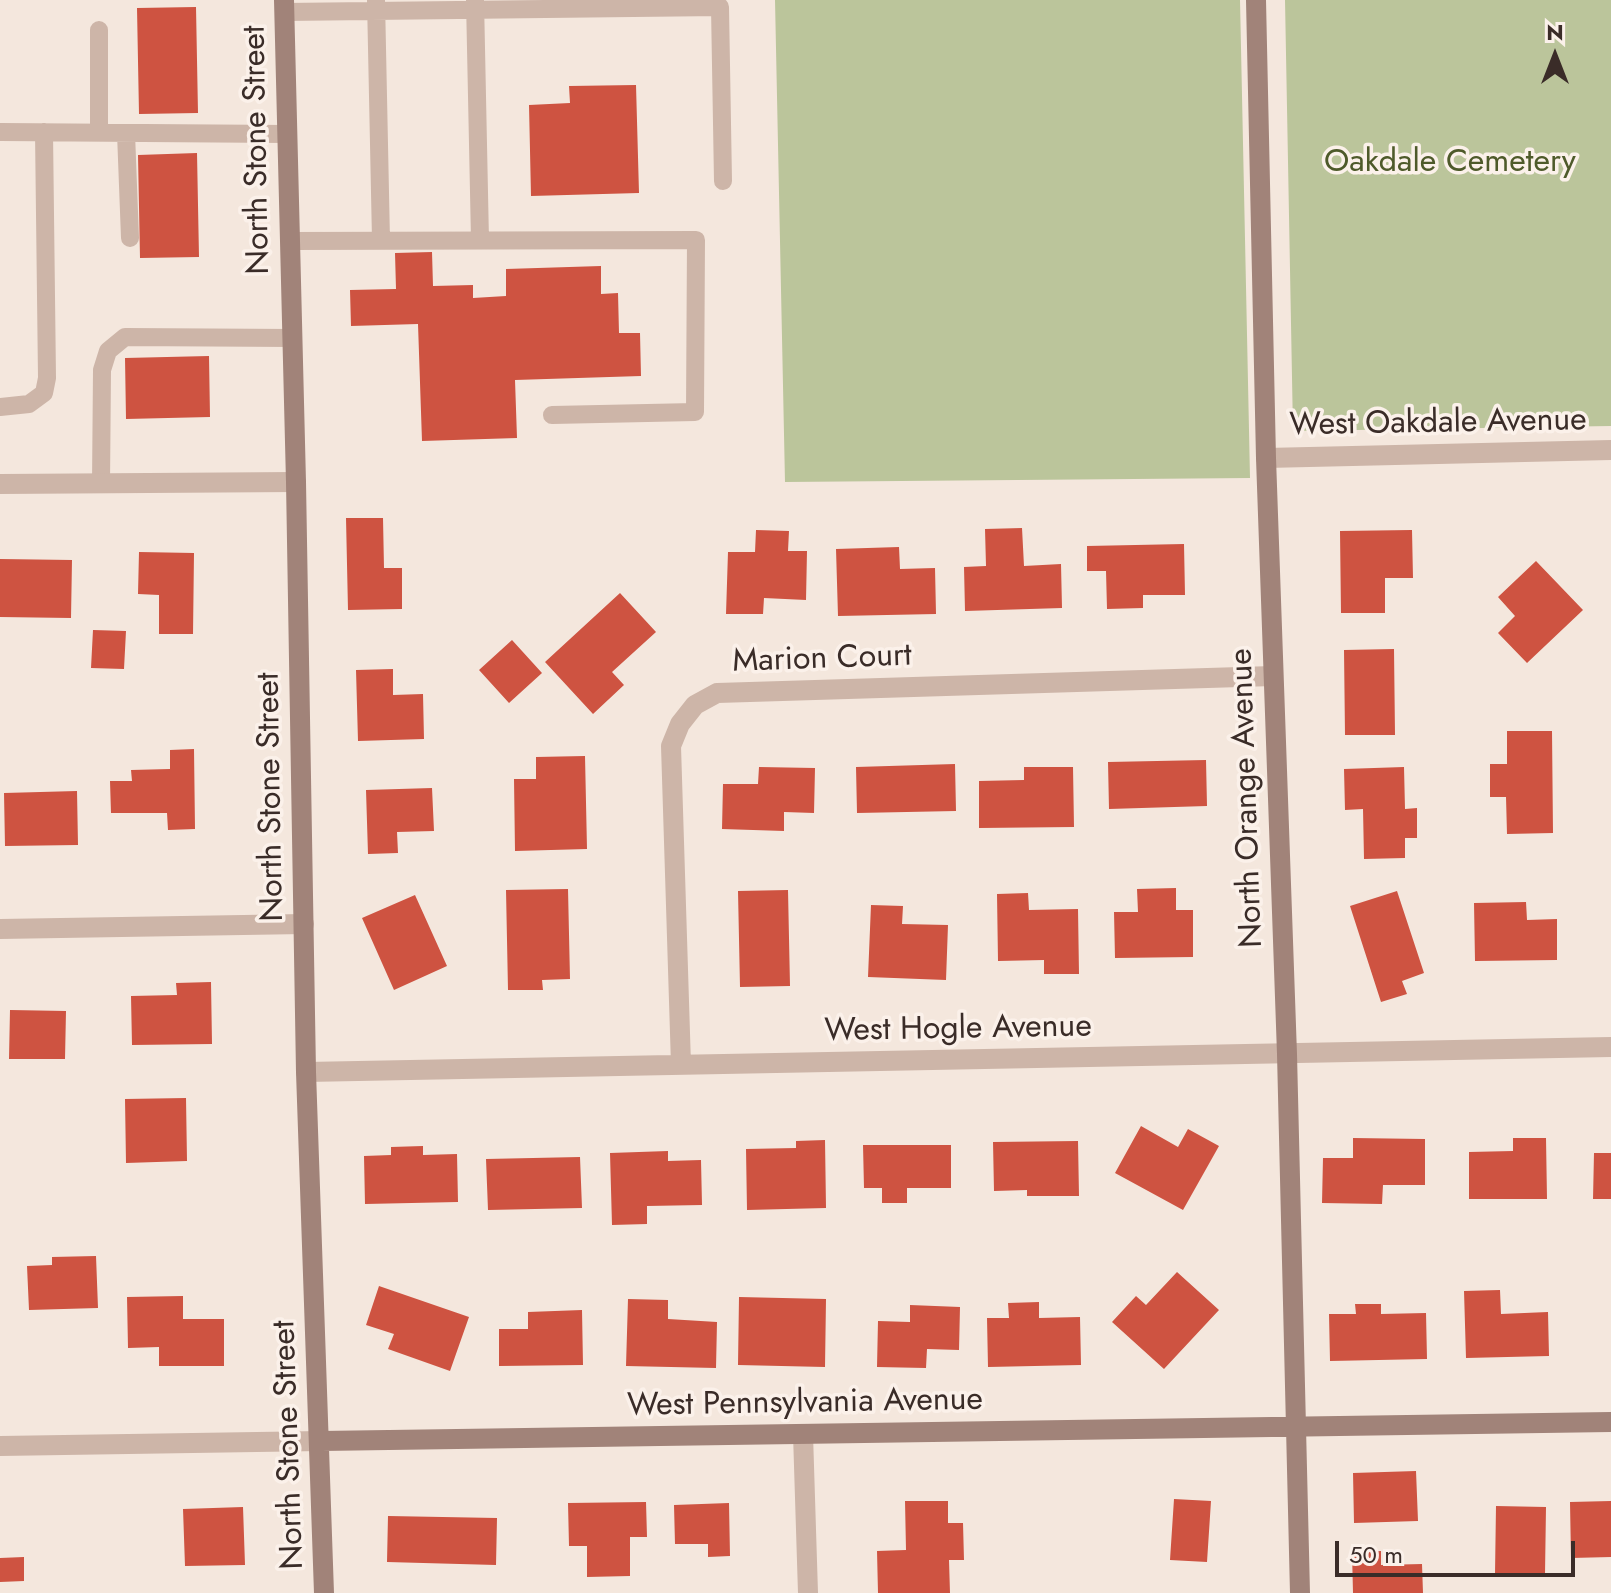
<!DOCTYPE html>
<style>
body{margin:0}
#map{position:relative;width:1611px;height:1593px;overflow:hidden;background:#f4e7dd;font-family:Jost,sans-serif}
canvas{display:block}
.north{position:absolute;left:1515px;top:16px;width:80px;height:80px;-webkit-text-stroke:6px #fbf1ea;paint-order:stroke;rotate:0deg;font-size:22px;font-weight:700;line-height:32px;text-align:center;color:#3a2c28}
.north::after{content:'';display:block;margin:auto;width:28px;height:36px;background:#3a2c28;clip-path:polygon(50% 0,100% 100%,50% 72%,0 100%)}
.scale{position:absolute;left:1335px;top:1541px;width:240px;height:36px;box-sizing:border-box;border:4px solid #3a2c28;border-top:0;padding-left:10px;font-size:24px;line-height:28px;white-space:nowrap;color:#3a2c28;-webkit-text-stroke:6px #fbf1ea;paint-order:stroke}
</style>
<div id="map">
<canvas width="1611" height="1593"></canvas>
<div class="north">N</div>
<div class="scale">50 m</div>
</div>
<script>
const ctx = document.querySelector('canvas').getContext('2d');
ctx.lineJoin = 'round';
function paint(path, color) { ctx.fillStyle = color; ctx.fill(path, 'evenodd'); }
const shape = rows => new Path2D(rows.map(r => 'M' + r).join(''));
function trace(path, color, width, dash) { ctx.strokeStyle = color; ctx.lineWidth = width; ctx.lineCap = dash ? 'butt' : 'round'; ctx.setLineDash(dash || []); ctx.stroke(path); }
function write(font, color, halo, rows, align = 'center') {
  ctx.font = font + ' Jost,sans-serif'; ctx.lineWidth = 7; ctx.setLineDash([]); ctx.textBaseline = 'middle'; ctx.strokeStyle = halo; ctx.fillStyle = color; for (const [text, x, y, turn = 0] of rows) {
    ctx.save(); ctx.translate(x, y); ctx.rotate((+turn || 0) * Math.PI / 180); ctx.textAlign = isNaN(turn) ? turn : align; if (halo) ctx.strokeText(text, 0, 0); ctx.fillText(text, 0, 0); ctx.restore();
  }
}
paint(shape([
 [775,0,1240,0,1250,478,785,482],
 [1285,0,1611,0,1611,426,1293,431]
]), '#bbc59b');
paint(shape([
 [196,7,198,113,139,114,137,8],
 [636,85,639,193,531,196,529,105,570,103,569,86],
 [197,153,199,257,140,258,138,155],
 [432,252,433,286,473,285,473,298,506,296,506,269,601,266,601,294,618,293,619,333,640,333,641,376,515,380,517,438,422,441,418,324,351,326,350,290,396,289,395,253],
 [209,356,210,417,126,419,125,358],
 [346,518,383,518,384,568,402,568,402,609,348,610],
 [1022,528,1024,566,1061,564,1062,608,965,611,964,567,986,566,985,529],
 [756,530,789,531,788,551,807,551,806,600,764,598,763,614,726,614,728,552,755,552],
 [1412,530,1413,578,1385,578,1385,613,1341,613,1340,531],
 [1184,544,1185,595,1143,595,1143,608,1107,609,1106,571,1087,571,1087,546],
 [899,547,900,569,935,568,936,614,838,616,836,549],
 [139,552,194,553,193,634,159,634,159,595,138,594],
 [0,559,72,560,71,618,0,617],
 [1536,561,1583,610,1527,663,1498,633,1515,616,1498,597],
 [620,593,656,632,612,672,624,685,593,714,545,662],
 [93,630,126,631,124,669,91,668],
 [512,640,542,673,509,703,479,670],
 [1394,649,1395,735,1345,735,1344,650],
 [393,669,393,695,423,694,424,739,358,741,356,670],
 [1507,731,1552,731,1553,833,1507,834,1506,797,1490,797,1490,764,1507,764],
 [194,749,195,829,168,830,167,813,111,813,110,781,132,781,131,770,170,769,170,750],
 [585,756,587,849,515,851,514,779,536,779,536,757],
 [1206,760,1207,806,1109,809,1108,762],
 [955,764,956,811,857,813,856,767],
 [759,767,815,768,814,813,784,812,784,831,722,829,723,784,758,784],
 [1024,767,1073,767,1074,827,979,828,979,781,1024,780],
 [1404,767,1405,809,1417,808,1417,838,1405,838,1405,858,1364,859,1363,809,1345,810,1344,769],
 [432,788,434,831,397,832,398,853,368,854,366,790],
 [77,791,78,845,5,846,4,793],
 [1176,888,1176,910,1193,910,1193,957,1115,958,1114,912,1138,912,1137,889],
 [568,889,570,979,542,980,543,990,508,990,506,890],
 [788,890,790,986,740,987,738,891],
 [1397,891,1424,973,1402,981,1407,994,1381,1002,1350,906],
 [1028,893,1029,910,1078,909,1079,974,1044,974,1044,960,998,961,997,894],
 [415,895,447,966,394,990,362,918],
 [1526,902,1527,920,1557,919,1557,960,1475,961,1474,903],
 [871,905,903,906,902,924,948,925,946,980,868,977],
 [211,982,212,1044,132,1045,131,996,177,995,176,983],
 [10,1010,66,1011,65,1059,9,1059],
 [186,1098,187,1161,126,1163,125,1099],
 [1141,1126,1178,1147,1188,1129,1219,1146,1183,1210,1115,1173],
 [1353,1138,1425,1139,1425,1185,1383,1185,1382,1204,1322,1203,1323,1158,1353,1158],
 [1513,1138,1546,1138,1547,1199,1469,1199,1469,1152,1513,1151],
 [825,1140,826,1208,747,1210,746,1149,796,1148,796,1141],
 [1078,1141,1079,1196,1027,1196,1027,1190,994,1191,993,1142],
 [863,1145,951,1145,951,1188,907,1188,907,1203,882,1203,882,1188,864,1188],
 [423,1146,423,1155,457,1154,458,1202,365,1204,364,1156,391,1155,391,1147],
 [668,1151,668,1161,701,1160,702,1205,647,1206,647,1224,612,1225,610,1153],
 [1594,1153,1611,1153,1611,1199,1593,1199],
 [580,1157,582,1208,488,1210,486,1159],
 [96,1256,98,1308,29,1310,27,1266,52,1265,52,1257],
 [1177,1272,1219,1310,1164,1369,1112,1322,1136,1296,1146,1305],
 [379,1286,469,1317,450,1371,388,1349,394,1334,366,1325],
 [1500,1290,1501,1314,1548,1312,1549,1356,1466,1358,1464,1291],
 [183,1296,183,1319,224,1319,224,1366,159,1366,159,1347,128,1348,127,1297],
 [739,1297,826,1299,825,1367,738,1365],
 [628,1299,668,1300,668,1319,717,1322,716,1368,626,1366],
 [1039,1302,1039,1318,1080,1317,1081,1365,988,1367,987,1318,1009,1318,1008,1303],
 [1355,1304,1381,1304,1381,1314,1426,1313,1427,1359,1330,1361,1329,1314,1356,1314],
 [910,1305,960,1307,959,1350,927,1349,926,1368,877,1367,878,1321,910,1322],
 [582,1310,583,1365,499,1366,499,1329,528,1329,528,1312],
 [1416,1471,1418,1521,1354,1523,1353,1473],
 [1174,1499,1211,1501,1207,1562,1170,1560],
 [905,1501,948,1501,948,1523,963,1523,964,1560,949,1560,950,1593,878,1593,877,1551,906,1550],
 [1611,1501,1611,1557,1571,1558,1570,1502],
 [646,1502,647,1537,630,1537,630,1576,587,1577,587,1546,569,1546,568,1503],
 [729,1503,730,1556,708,1557,708,1544,675,1544,674,1505],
 [1496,1506,1546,1507,1545,1574,1495,1574],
 [243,1507,245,1565,185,1566,183,1509],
 [388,1516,497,1518,496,1565,387,1562],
 [1381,1551,1381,1565,1422,1564,1423,1593,1353,1593,1352,1552],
 [24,1557,24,1581,0,1582,0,1558]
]), '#ce5341');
trace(shape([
 [376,0,381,240],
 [475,0,480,240],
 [284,12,720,7,723,181],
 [99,30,99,132],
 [0,132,287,134],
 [126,133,130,238],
 [290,241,696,240,695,412,552,415],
 [0,407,29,404,44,393,47,378,44,132],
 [101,484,102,370,108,351,125,337,293,338]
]), '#cdb5a8', 18);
trace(shape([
 [1266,458,1611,450],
 [0,484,296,482],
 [0,929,304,924],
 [681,1065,671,746,680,724,695,705,717,693,1273,676],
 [306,1072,1611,1047],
 [803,1434,808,1593],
 [0,1446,321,1441]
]), '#cdb5a8', 20);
trace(shape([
 [284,0,296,482,306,1072,324,1593],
 [1256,0,1266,458,1287,1054,1300,1593],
 [321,1441,1611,1422]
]), '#a18379', 20);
write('32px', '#3a2c28', '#fbf1ea', [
 ["North Stone Street",258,150,-91],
 ["West Oakdale Avenue",1438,424,-1],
 ["Marion Court",822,660,-2],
 ["North Stone Street",272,797,-91],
 ["North Orange Avenue",1248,798,-92],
 ["West Hogle Avenue",958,1030,-1],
 ["West Pennsylvania Avenue",805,1404,-1],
 ["North Stone Street",290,1445,-92]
]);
write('32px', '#4e5a2a', '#fbf1ea', [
 ["Oakdale Cemetery",1450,163]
]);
</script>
